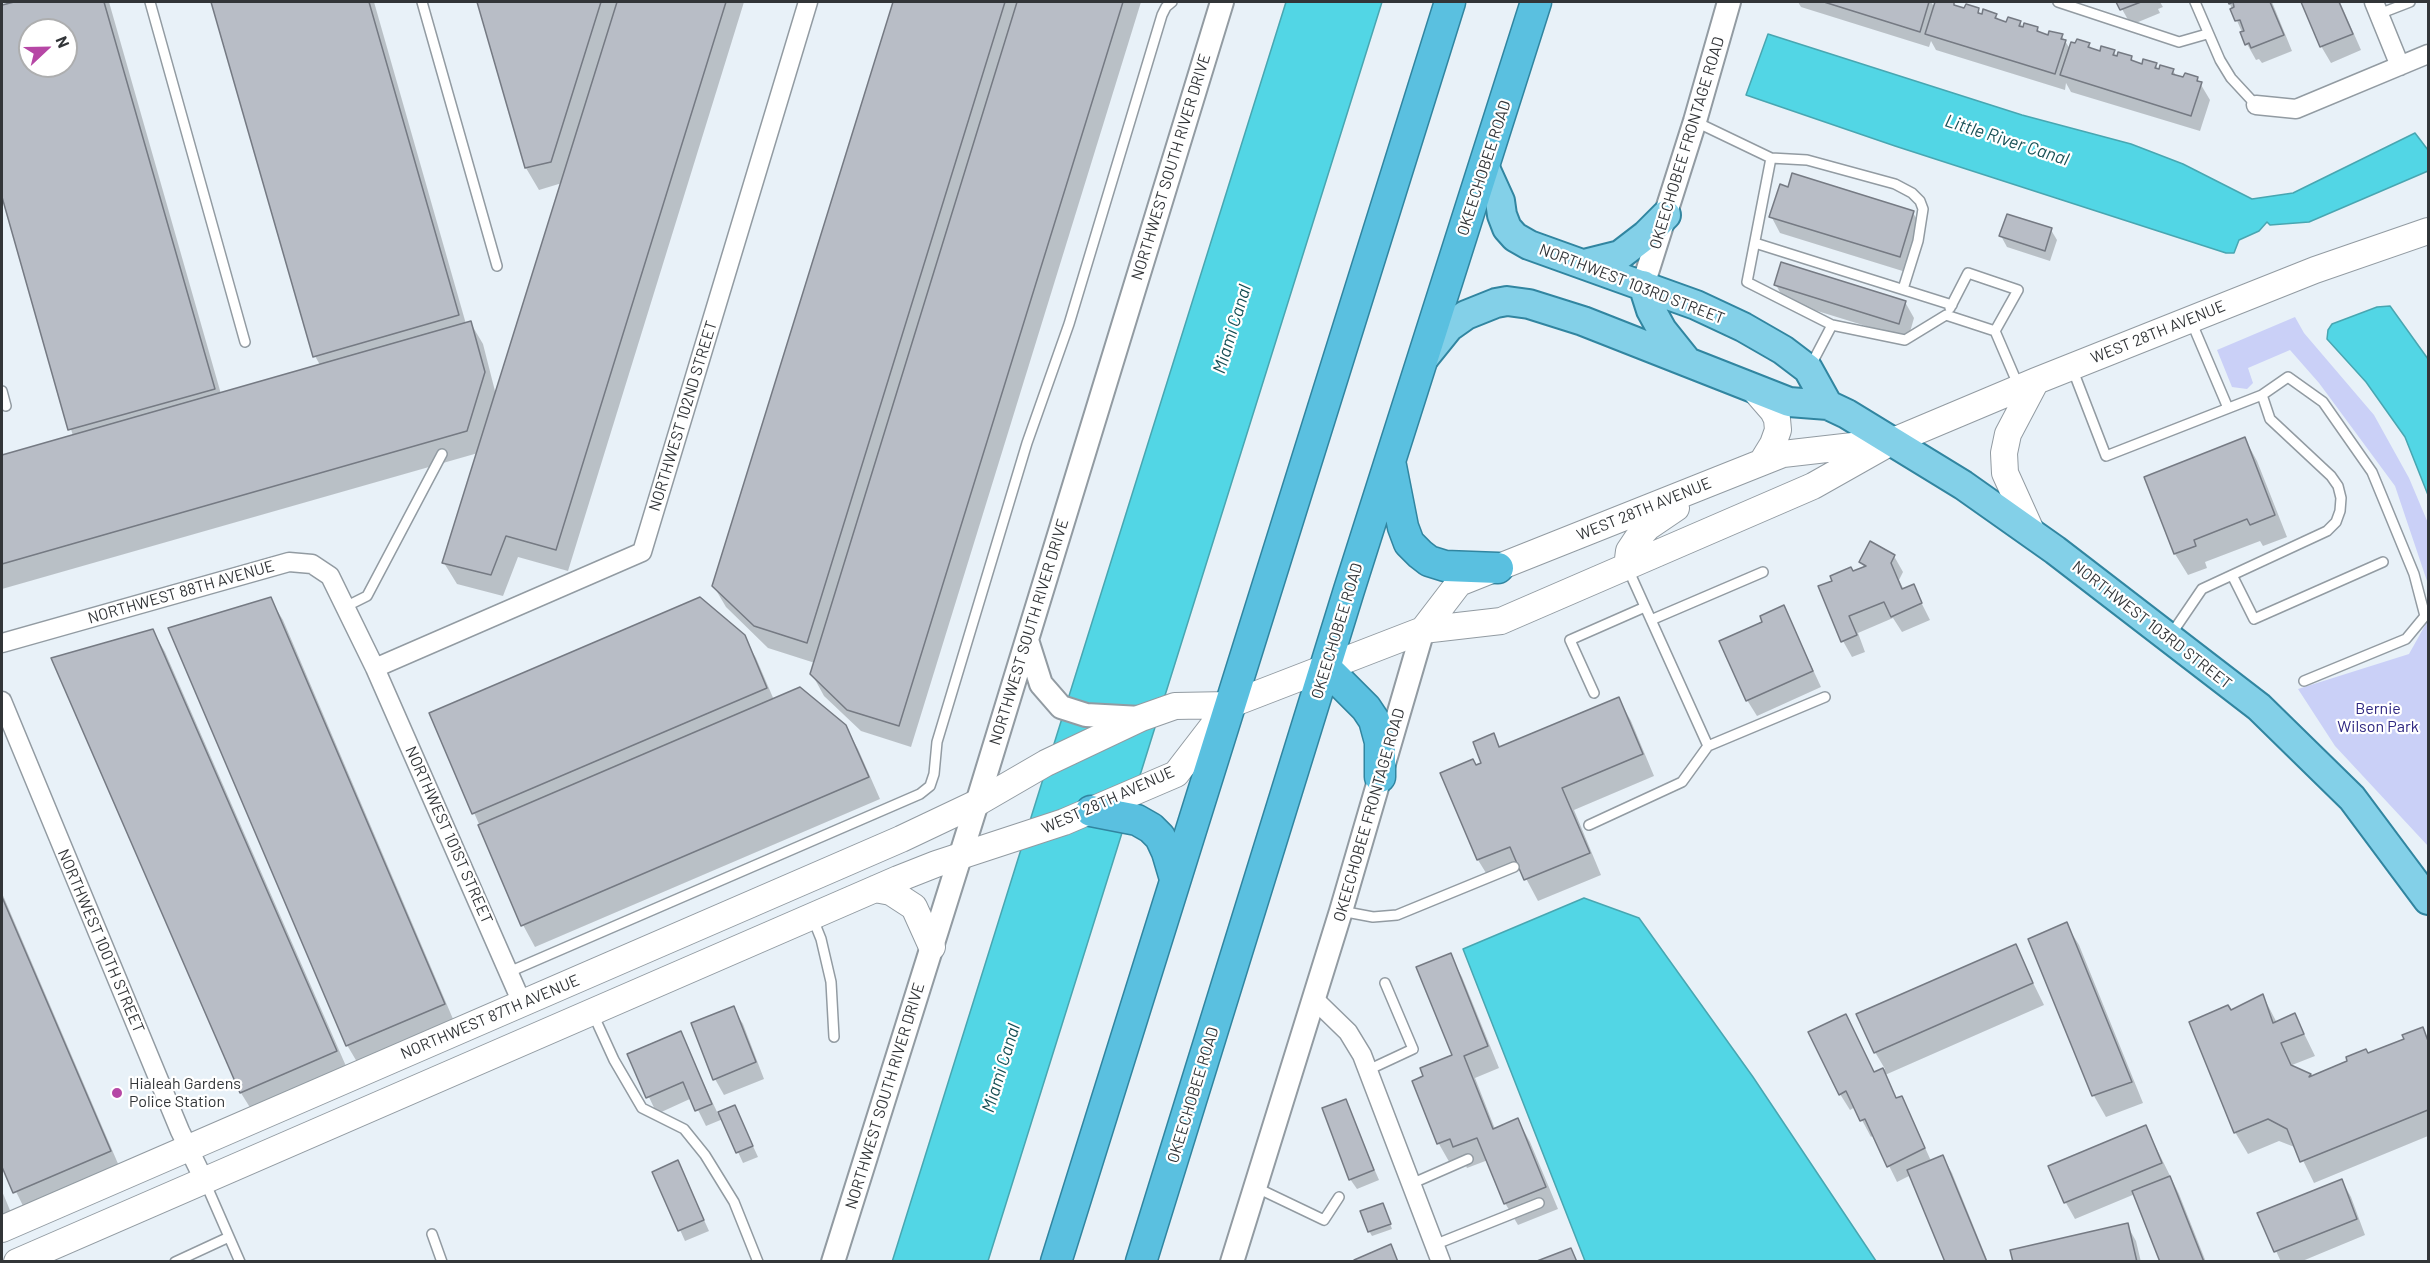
<!DOCTYPE html>
<style>
body{margin:0}
#map{position:relative;width:2430px;height:1263px;overflow:hidden;background:#e8f1f8;font-family:Barlow,sans-serif}
canvas{display:block}
.frame{position:absolute;inset:0;border:3px solid #323538;pointer-events:none}
.north{position:absolute;left:18px;top:18px;width:60px;height:60px;box-sizing:border-box;background:#fff;border:2px solid #adaeaf;border-radius:50%;rotate:68deg;font-size:16px;font-weight:700;line-height:24px;text-align:center;color:#323538}
.north::after{content:'';display:block;margin:auto;width:21px;height:27px;background:#b647a5;clip-path:polygon(50% 0,100% 100%,50% 72%,0 100%)}
</style>
<div id="map">
<canvas width="2430" height="1263"></canvas>
<div class="frame"></div>
<div class="north">N</div>
</div>
<script>
const ctx = document.querySelector('canvas').getContext('2d');
ctx.lineJoin = 'round';
function paint(path, color) { ctx.fillStyle = color; ctx.fill(path, 'evenodd'); }
const shape = rows => new Path2D(rows.map(r => 'M' + r).join(''));
function trace(path, color, width, dash) { ctx.strokeStyle = color; ctx.lineWidth = width; ctx.lineCap = dash ? 'butt' : 'round'; ctx.setLineDash(dash || []); ctx.stroke(path); }
function write(font, color, halo, rows, align = 'center') {
  ctx.font = font + ' Barlow,sans-serif'; ctx.lineWidth = 4.5; ctx.setLineDash([]); ctx.textBaseline = 'middle'; ctx.strokeStyle = halo; ctx.fillStyle = color; for (const [text, x, y, turn = 0] of rows) {
    ctx.save(); ctx.translate(x, y); ctx.rotate((+turn || 0) * Math.PI / 180); ctx.textAlign = isNaN(turn) ? turn : align; if (halo) ctx.strokeText(text, 0, 0); ctx.fillText(text, 0, 0); ctx.restore();
  }
}
paint(shape([
 [2295,317,2304,333,2374,415,2409,478,2428,523,2428,584,2395,486,2319,383,2290,350,2248,368,2253,383,2247,389,2232,387,2217,350],
 [2428,620,2428,846,2335,746,2298,689,2409,654]
]), '#cad0f7');
const water = shape([
 [1286,2,1382,2,988,1261,892,1262,1286,2],
 [1768,34,2022,115,2131,144,2183,164,2252,199,2293,193,2415,133,2428,150,2428,171,2309,222,2270,225,2267,222,2259,231,2239,240,2234,253,2226,253,1895,146,1746,95,1768,34],
 [2390,306,2428,359,2428,495,2405,437,2366,382,2327,339,2328,330,2332,324,2377,307,2390,306],
 [1584,898,1639,918,1753,1077,1876,1261,1585,1261,1463,949,1584,898]
]);
paint(water, '#52d6e5');
trace(water, '#48a6b1', 1.5);
paint(shape([
 [19,2,109,2,221,394,320,365,315,356,213,2,374,2,466,324,470,322,483,344,496,395,562,183,539,190,526,168,479,2,744,2,568,571,518,557,503,596,457,584,444,563,478,453,2,589,2,456,73,436,2,191,2,7],
 [30,30,66,30,66,66,30,66],
 [894,2,1141,2,911,747,861,731,824,696,812,674,815,663,768,648,726,607,713,585],
 [1798,2,1931,2,1935,8,1937,2,1952,2,1957,7,1978,10,1982,17,1996,15,1999,21,2007,23,2020,22,2024,30,2037,28,2041,34,2062,36,2070,49,2089,44,2092,50,2101,53,2114,52,2118,59,2131,57,2134,63,2143,66,2156,65,2159,71,2173,70,2176,76,2184,79,2197,78,2210,100,2200,131,2071,92,2066,83,2065,90,1936,50,1931,41,1929,47,1801,7],
 [2118,2,2160,2,2163,7,2158,9,2160,13,2131,25],
 [2229,2,2272,2,2292,51,2262,63,2259,59,2256,60,2247,44],
 [2302,2,2340,2,2361,50,2331,63,2321,46],
 [1913,213,1923,229,1909,273,1780,233,1771,216],
 [2051,230,2057,240,2050,261,2007,247,2001,236],
 [1776,285,1905,302,1914,318,1908,339,1785,301],
 [2245,439,2257,461,2287,537,2263,546,2260,541,2205,562,2207,568,2188,575,2175,554,2146,478],
 [1894,556,1903,572,1899,580,1904,590,1913,586,1930,620,1902,632,1893,618,1858,633,1865,652,1852,657,1843,641,1853,573,1865,568,1861,562],
 [270,599,283,620,456,1026,360,1067,347,1045],
 [1784,607,1821,687,1757,716,1747,700,1764,623],
 [153,631,165,652,349,1073,254,1114,241,1093,53,659],
 [743,636,756,658,774,700,845,726,858,749,880,799,535,947,523,925,431,714],
 [1619,699,1631,721,1654,776,1574,810,1601,875,1538,901,1521,869,1491,881,1478,860,1442,773,1483,763,1493,735,1501,748],
 [2,893,122,1173,27,1214,2,1163],
 [2066,924,2079,945,2143,1103,2106,1117,2094,1096,2030,940],
 [2015,946,2044,1005,1885,1075,1897,1099,1901,1098,1910,1114,1931,1161,1943,1157,1952,1173,1988,1262,1946,1262,1911,1175,1897,1182,1874,1135,1871,1137,1855,1107,1850,1110,1840,1094,1885,1069,1875,1052],
 [1450,955,1462,977,1499,1068,1475,1078,1495,1129,1518,1120,1530,1142,1558,1209,1518,1225,1505,1203,1488,1160,1467,1168,1463,1160,1451,1165,1439,1144,1414,1082,1425,1077,1454,1056],
 [2263,996,2277,1023,2295,1015,2315,1056,2292,1065,2294,1068,2310,1075,2311,1078,2405,1040,2422,1029,2428,1040,2428,1136,2314,1183,2297,1148,2279,1141,2248,1154,2235,1132,2231,1012],
 [733,1008,743,1024,764,1079,724,1095,715,1079],
 [680,1033,718,1114,735,1107,758,1157,743,1163,723,1119,706,1126,692,1098,657,1114,629,1055],
 [1345,1101,1379,1180,1357,1189,1350,1179],
 [2146,1127,2179,1194,2206,1262,2161,1262,2135,1194,2075,1219,2066,1203,2050,1167],
 [654,1172,683,1173,709,1231,685,1241],
 [2342,1181,2351,1197,2365,1235,2300,1262,2281,1262,2259,1213],
 [2,1191,14,1220,2,1225],
 [1385,1209,1392,1229,1372,1236,1369,1231],
 [2127,1225,2136,1241,2141,1262,2014,1262]
]), '#0003');
const building = shape([
 [14,2,104,2,215,389,68,430,2,197,2,5,14,2],
 [30,30,66,30,66,66,30,66,30,30],
 [211,2,369,2,459,315,313,357,211,2],
 [477,2,601,2,551,162,525,168,477,2],
 [617,2,726,2,556,550,506,536,491,575,442,563,617,2],
 [893,2,1005,2,807,643,754,626,712,586,893,2],
 [1017,2,1123,2,899,726,847,710,810,674,1017,2],
 [1824,2,1929,2,1920,32,1824,2],
 [1935,2,1954,2,1954,5,1964,8,1966,4,1979,8,1978,13,1982,14,1983,9,1997,14,1995,18,2006,22,2008,17,2021,21,2019,26,2023,27,2024,23,2038,27,2037,31,2048,35,2049,31,2063,34,2061,39,2066,40,2055,74,1925,34,1935,2],
 [2116,2,2141,2,2120,10,2116,2],
 [2228,2,2270,2,2284,35,2251,48,2249,43,2245,45,2240,32,2244,31,2240,20,2235,21,2230,9,2234,7,2233,2,2229,4,2228,2],
 [2301,2,2339,2,2353,34,2320,47,2301,2],
 [2077,39,2090,43,2088,47,2100,51,2101,46,2115,50,2113,55,2117,56,2118,52,2132,56,2131,60,2142,64,2143,59,2157,63,2155,68,2159,69,2160,65,2174,69,2172,74,2183,77,2185,73,2198,77,2197,81,2202,82,2191,116,2060,75,2071,42,2075,43,2077,39],
 [1792,173,1914,211,1900,257,1769,217,1780,184,1788,187,1792,173],
 [2007,214,2052,228,2045,251,1999,236,2007,214],
 [1781,262,1906,301,1899,324,1774,285,1781,262],
 [471,321,485,372,467,431,2,564,2,455,471,321],
 [2245,437,2275,515,2250,525,2247,519,2194,540,2196,546,2174,554,2144,477,2245,437],
 [1870,541,1895,555,1891,563,1902,589,1914,584,1922,603,1891,617,1884,602,1849,616,1857,635,1841,642,1818,586,1832,581,1830,576,1851,567,1853,571,1866,566,1859,562,1870,541],
 [271,597,445,1004,346,1046,168,628,271,597],
 [700,597,745,635,767,688,472,814,429,713,700,597],
 [1784,605,1813,671,1746,701,1719,641,1762,622,1760,616,1784,605],
 [153,629,337,1051,240,1093,51,658,153,629],
 [800,687,846,725,869,777,521,926,478,825,800,687],
 [1619,697,1643,754,1562,788,1590,853,1524,880,1510,847,1477,860,1440,773,1473,759,1476,765,1481,763,1473,742,1494,733,1499,747,1619,697],
 [2,897,111,1151,13,1193,2,1167,2,897],
 [2067,922,2132,1082,2092,1096,2028,939,2067,922],
 [2016,944,2033,983,1874,1053,1856,1014,2016,944],
 [1451,953,1488,1046,1464,1056,1493,1129,1518,1118,1546,1187,1504,1204,1477,1138,1453,1147,1450,1139,1437,1144,1412,1081,1423,1076,1420,1068,1452,1055,1416,967,1451,953],
 [2263,994,2273,1023,2295,1013,2304,1034,2281,1043,2291,1065,2311,1074,2309,1077,2347,1061,2346,1057,2366,1049,2368,1053,2404,1039,2402,1035,2423,1027,2428,1041,2428,1110,2300,1162,2287,1129,2268,1119,2234,1133,2189,1022,2228,1005,2231,1010,2263,994],
 [734,1006,756,1062,713,1080,691,1023,734,1006],
 [1846,1014,1874,1072,1883,1068,1896,1098,1902,1096,1925,1148,1887,1167,1865,1119,1860,1121,1846,1091,1839,1095,1808,1032,1846,1014],
 [681,1031,712,1104,695,1111,683,1082,646,1098,627,1054,681,1031],
 [1346,1099,1374,1170,1349,1180,1322,1108,1346,1099],
 [735,1105,753,1146,736,1153,718,1112,735,1105],
 [2146,1125,2162,1163,2064,1203,2048,1166,2146,1125],
 [1943,1155,1987,1262,1945,1262,1907,1170,1943,1155],
 [678,1160,704,1220,678,1231,652,1172,678,1160],
 [2170,1176,2204,1262,2160,1262,2132,1191,2170,1176],
 [2342,1179,2357,1219,2274,1252,2257,1213,2342,1179],
 [1383,1203,1391,1224,1368,1232,1360,1211,1383,1203],
 [2128,1223,2137,1262,2013,1262,2010,1250,2128,1223],
 [1391,1244,1398,1262,1355,1262,1354,1260,1391,1244],
 [1571,1248,1577,1262,1537,1262,1537,1261,1571,1248]
]);
paint(building, '#b8bdc6');
trace(building, '#757a83', 1.5);
const service = shape([
 [150,2,245,342],
 [422,2,497,266],
 [2058,2,2179,42,2207,34],
 [2195,2,2220,60,2231,78,2256,105],
 [2379,14,2410,2],
 [1696,122,1771,158,1747,282,1832,325,1810,367],
 [1771,158,1807,160,1895,184,1912,193,1920,201,1923,209,1918,241,1903,289],
 [1755,243,1952,305],
 [1950,308,1968,273,2018,290,1995,331],
 [2191,321,2228,408],
 [1832,325,1905,340,1946,315,1995,331,2019,387],
 [2072,368,2106,456,2262,395],
 [2,391,6,406],
 [1628,569,1708,746,1825,697],
 [2232,575,2254,619,2383,562],
 [345,607,367,596,442,454],
 [1651,620,1763,572],
 [2170,636,2202,589,2327,531,2336,522,2340,511,2341,498,2338,486,2331,476,2270,419,2262,395,2288,377,2323,402,2372,472,2414,574,2425,616,2406,639,2304,681],
 [1594,693,1570,640,1645,607],
 [1589,825,1682,782,1708,746],
 [1341,911,1373,917,1397,915,1514,867],
 [813,919,821,939,831,982,834,1037],
 [509,972,920,794,930,786,934,774,937,742,1027,443,1069,324,1162,15,1166,7,1172,2],
 [593,1014,614,1060,642,1108,684,1129,705,1155,734,1202,758,1262],
 [1368,1070,1413,1049,1385,983],
 [205,1182,240,1262],
 [1411,1184,1468,1159],
 [1255,1187,1324,1220,1339,1197],
 [432,1234,442,1262],
 [1434,1245,1539,1203],
 [175,1262,229,1237]
]);
const minor = shape([
 [2374,2,2400,66],
 [2256,105,2296,109,2428,54],
 [2,643,289,562,312,564,330,576,375,668,522,1003],
 [375,668,642,552,808,2],
 [2,701,180,1131,204,1180],
 [1314,999,1348,1032,1362,1055,1441,1262]
]);
const tertiary = shape([
 [1643,285,1695,121,1729,2],
 [1027,640,1041,684,1061,707,1086,715,1141,718],
 [833,1262,977,803,1222,2],
 [1232,1262,1341,911,1423,630]
]);
const secondary = shape([
 [1753,388,1773,411,1777,419,1778,430,1773,444,1762,462],
 [2033,535,2005,473,2004,453,2008,434,2036,381],
 [1627,567,1629,551,1637,539,1648,527,1676,508],
 [1423,630,1459,583,1783,454,1879,443],
 [875,889,891,892,914,907,932,947],
 [2,1229,901,839,977,803,1046,763,1141,718,1175,706,1229,705,1423,630,1501,621,1813,486,1891,442,2036,381,2315,270,2428,231],
 [17,1262,898,879,936,864,1064,822,1176,774,1226,709]
]);
const primary = shape([
 [1485,168,1500,201,1502,215,1507,228,1515,237,1529,245,1696,305,1743,327,1783,350,1808,369,1828,405],
 [1584,264,1620,255,1646,235,1666,215],
 [1643,285,1651,310,1662,330,1686,360],
 [1424,358,1449,327,1466,315,1496,303,1507,301,1529,304,1583,321,1789,402,1828,405,1847,414,1963,485,2055,550,2259,707,2352,798,2428,900]
]);
const trunk = shape([
 [1391,466,1403,527,1409,543,1420,554,1429,561,1445,566,1498,568],
 [1326,668,1366,708,1374,720,1380,742,1380,777],
 [1091,811,1137,820,1151,828,1160,837,1167,852,1175,879],
 [1056,1262,1450,2],
 [1141,1262,1349,590,1536,2]
]);
trace(service, '#929ba2', 12);
trace(minor, '#929ba2', 21);
trace(tertiary, '#929ba2', 26);
trace(secondary, '#929ba2', 28);
trace(primary, '#3185a0', 32);
trace(trunk, '#3185a0', 33);
trace(service, '#fff', 9);
trace(minor, '#fff', 18);
trace(tertiary, '#fff', 22);
trace(secondary, '#fff', 26);
trace(primary, '#83d0e8', 28);
trace(trunk, '#5ac0e0', 30);
for (const [x, y, r, color] of [
 [117,1093,6,"#b647a5"]
]) { const dot = new Path2D(); dot.arc(x, y, r, 0, 2 * Math.PI); ctx.fillStyle = color; ctx.fill(dot); trace(dot, '#fff', 2); }
write('16px', '#323538', '#fff', [
 ["OKEECHOBEE FRONTAGE ROAD",1687,143,-73],
 ["NORTHWEST SOUTH RIVER DRIVE",1171,167,-73],
 ["OKEECHOBEE ROAD",1484,168,-72],
 ["NORTHWEST 103RD STREET",1632,284,21],
 ["WEST 28TH AVENUE",2158,332,-22],
 ["NORTHWEST 102ND STREET",683,416,-73],
 ["WEST 28TH AVENUE",1644,509,-22],
 ["NORTHWEST 88TH AVENUE",181,592,-16],
 ["NORTHWEST 103RD STREET",2152,625,38],
 ["OKEECHOBEE ROAD",1337,631,-73],
 ["NORTHWEST SOUTH RIVER DRIVE",1029,632,-73],
 ["WEST 28TH AVENUE",1108,800,-24],
 ["OKEECHOBEE FRONTAGE ROAD",1369,815,-74],
 ["NORTHWEST 101ST STREET",449,835,66],
 ["NORTHWEST 100TH STREET",101,941,67],
 ["NORTHWEST 87TH AVENUE",490,1017,-23],
 ["OKEECHOBEE ROAD",1193,1095,-73],
 ["NORTHWEST SOUTH RIVER DRIVE",885,1096,-73]
]);
write('16px', '#2e2781', '#fff', [
 ["Bernie",2378,709],
 ["Wilson Park",2378,727]
]);
write('16px', '#323538', '#fff', [
 ["Hialeah Gardens",129,1084],
 ["Police Station",129,1102]
], 'left');
write('italic 18px', '#175056', '#fff', [
 ["Little River Canal",2007,140,18],
 ["Miami Canal",1232,329,-73],
 ["Miami Canal",1001,1068,-73]
]);
</script>
